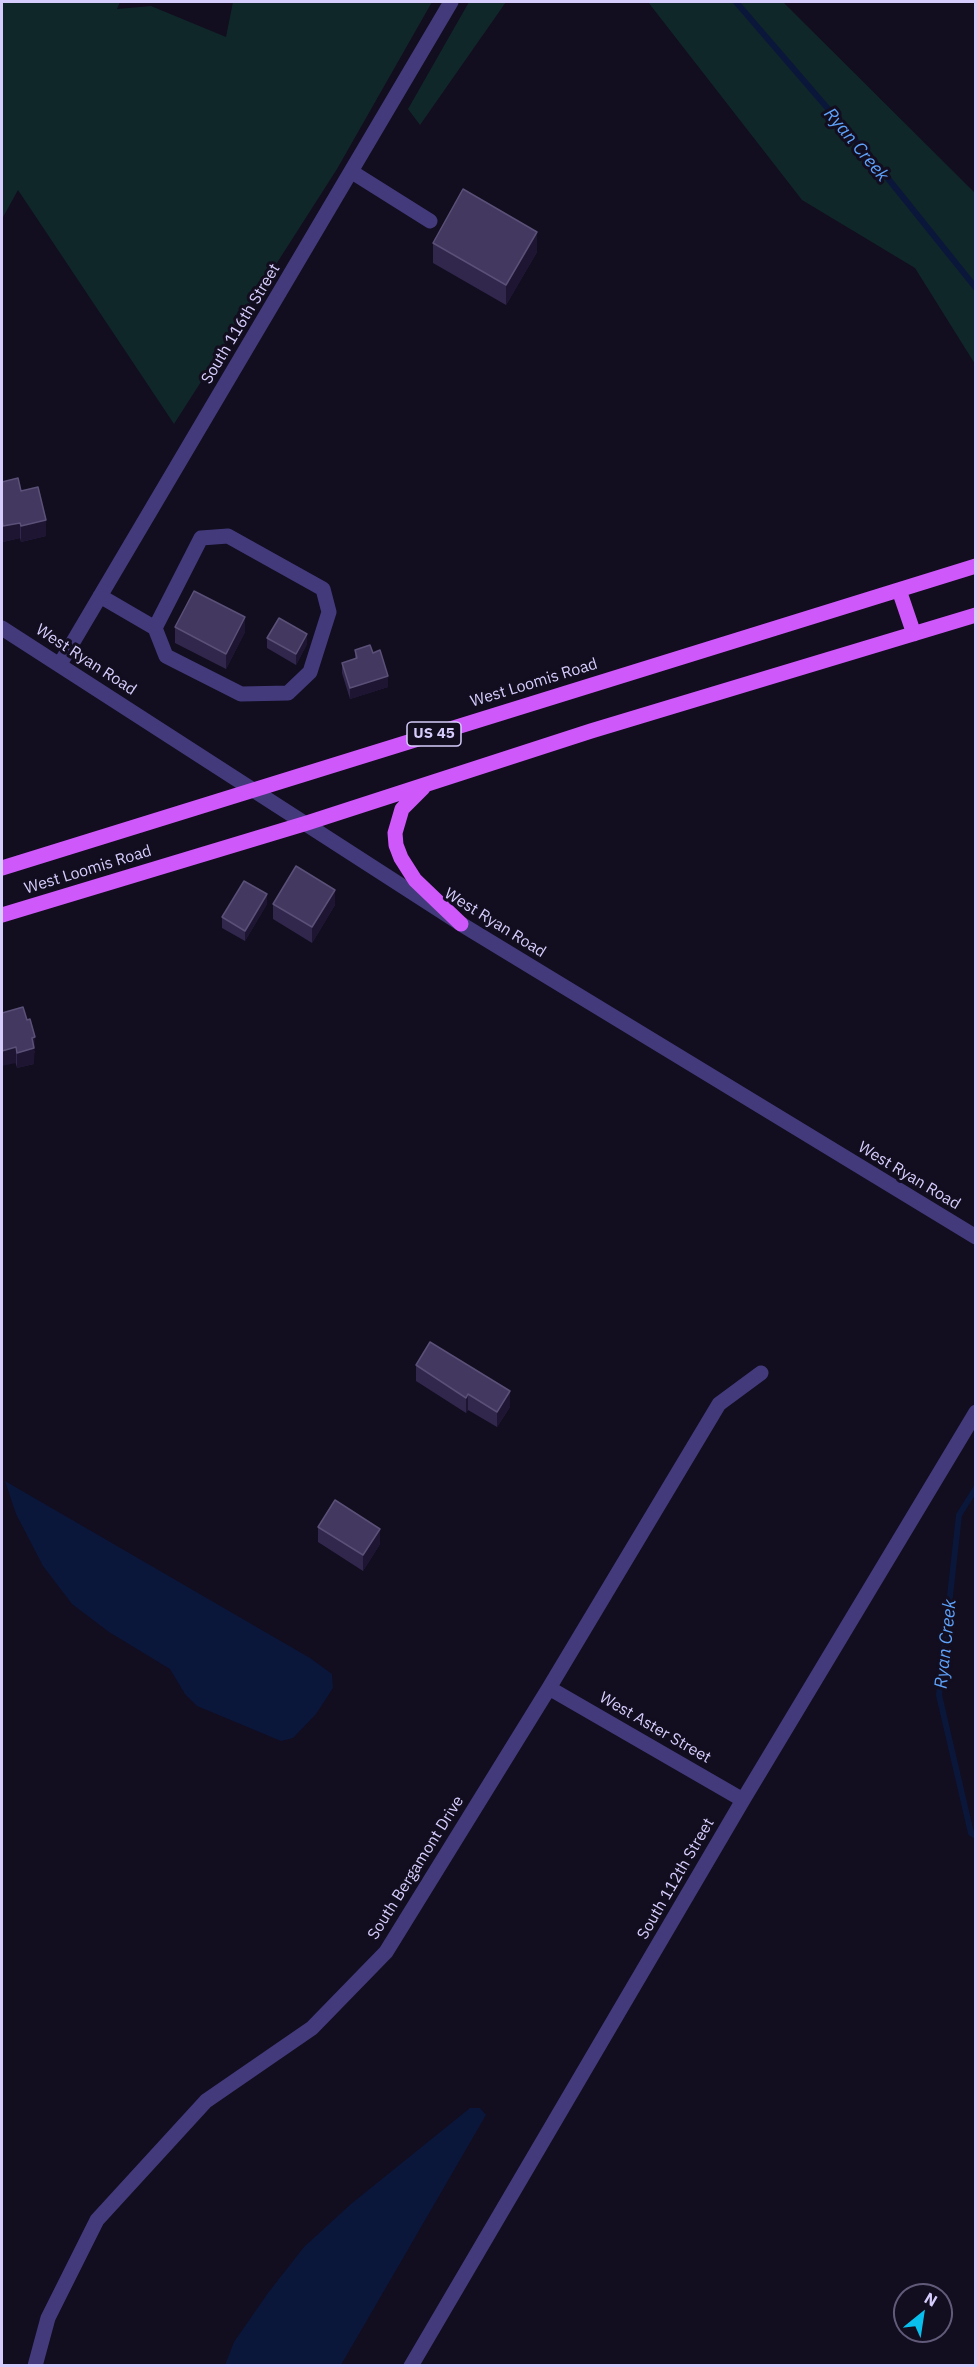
<!DOCTYPE html>
<style>
body{margin:0}
#map{position:relative;width:977px;height:2367px;overflow:hidden;background:#120d1f;font-family:"IBM Plex Sans",sans-serif}
canvas{display:block}
.frame{position:absolute;inset:0;border:3px solid #d7cdfd;pointer-events:none}
.north{position:absolute;left:893px;top:2283px;width:60px;height:60px;box-sizing:border-box;background:#120d1f;border:2px solid #615a78;border-radius:50%;rotate:30deg;font-size:16px;font-weight:700;line-height:24px;text-align:center;color:#d7cdfd}
.north::after{content:'';display:block;margin:auto;width:21px;height:27px;background:#08bfee;clip-path:polygon(50% 0,100% 100%,50% 72%,0 100%)}
</style>
<div id="map">
<canvas width="977" height="2367"></canvas>
<div class="frame"></div>
<div class="north">N</div>
</div>
<script>
const ctx = document.querySelector('canvas').getContext('2d');
ctx.lineJoin = 'round';
function paint(path, color) { ctx.fillStyle = color; ctx.fill(path, 'evenodd'); }
const shape = rows => new Path2D(rows.map(r => 'M' + r).join(''));
function trace(path, color, width, dash) { ctx.strokeStyle = color; ctx.lineWidth = width; ctx.lineCap = dash ? 'butt' : 'round'; ctx.setLineDash(dash || []); ctx.stroke(path); }
function write(font, color, halo, rows, align = 'center') {
  ctx.font = font + ' "IBM Plex Sans",sans-serif'; ctx.lineWidth = 6; ctx.setLineDash([]); ctx.textBaseline = 'middle'; ctx.strokeStyle = halo; ctx.fillStyle = color; for (const [text, x, y, turn = 0] of rows) {
    ctx.save(); ctx.translate(x, y); ctx.rotate((+turn || 0) * Math.PI / 180); ctx.textAlign = isNaN(turn) ? turn : align; if (halo) ctx.strokeText(text, 0, 0); ctx.fillText(text, 0, 0); ctx.restore();
  }
}
paint(shape([
 [2,2,120,2,117,9,151,6,226,37,233,2,432,2,337,169,174,424,18,190,2,219],
 [469,2,506,2,420,125,408,109],
 [648,2,783,2,975,193,975,364,915,268,802,200]
]), '#102729');
paint(shape([
 [5,1481,310,1658,332,1674,333,1688,316,1714,293,1738,281,1741,197,1706,185,1694,170,1669,109,1632,72,1604,43,1566,16,1514],
 [470,2108,480,2108,486,2115,341,2365,225,2365,234,2342,268,2293,304,2247,351,2204]
]), '#0b173a');
trace(shape([
 [736,2,886,176,976,288],
 [976,1488,959,1515,939,1695,971,1833,976,1836]
]), '#0b173a', 6);
trace(shape([
 [352,172,430,221],
 [100,596,155,628,166,656,241,694,288,693,310,672,329,612,323,589,228,536,201,538,155,628],
 [2,628,461,924,976,1237],
 [60,664,451,2],
 [549,1688,743,1800],
 [35,2366,48,2318,97,2220,206,2101,312,2028,386,1952,549,1688,719,1404,761,1373],
 [411,2366,743,1800,976,1412]
]), '#433a7c', 15);
trace(shape([
 [899,590,914,634],
 [423,788,402,809,395,833,396,845,401,858,415,880,461,924],
 [2,868,976,566],
 [2,915,307,823,591,731,976,615]
]), '#ce58f9', 15);
paint(shape([
 [433,243,537,252,506,305,433,263],
 [2,482,21,491,46,536,21,542,20,538,3,542,2,534],
 [175,627,245,632,226,669,175,643],
 [267,638,307,644,296,665,267,648],
 [355,650,373,653,388,687,350,699,342,673,342,663,355,659],
 [267,904,245,941,222,928,222,917],
 [273,904,335,905,312,943,273,919],
 [2,1013,35,1052,34,1053,34,1064,17,1068],
 [416,1365,510,1407,497,1427,468,1410,466,1413,416,1381],
 [318,1527,380,1544,363,1571,318,1542]
]), '#31274c');
paint(shape([
 [537,232,537,252,506,305,506,285],
 [46,520,46,536,21,542,21,526],
 [20,523,20,538,3,542,3,526],
 [245,617,245,632,226,669,226,654],
 [307,634,307,644,296,665,296,654],
 [388,676,388,687,350,699,350,688],
 [335,890,335,905,312,943,312,927],
 [267,894,267,904,245,941,245,931],
 [35,1037,34,1064,17,1068,17,1053,32,1038],
 [16,1047,16,1063,2,1066,2,1051],
 [510,1391,510,1407,497,1427,497,1412],
 [468,1394,468,1410,466,1413,466,1398],
 [380,1529,380,1544,363,1571,363,1555]
]), '#1d1532');
const building = shape([
 [463,189,537,232,506,285,433,243,463,189],
 [18,478,21,491,38,487,46,520,21,526,20,523,3,526,2,519,2,482,18,478],
 [194,591,245,617,226,654,175,627,194,591],
 [279,618,307,634,296,654,267,638,279,618],
 [370,645,373,653,380,650,388,676,350,688,342,663,357,658,355,650,370,645],
 [296,866,335,890,312,927,273,904,296,866],
 [244,881,267,894,245,931,222,917,244,881],
 [23,1007,27,1020,30,1019,35,1037,32,1038,34,1048,17,1053,16,1047,2,1051,2,1013,23,1007],
 [430,1342,510,1391,497,1412,468,1394,466,1398,416,1365,430,1342],
 [335,1500,380,1529,363,1555,318,1527,335,1500]
]);
paint(building, '#43385f');
trace(building, '#5a5078', 1.5);
for (const [x, y, w] of [
 [434,734,54]
]) { const box = new Path2D(); box.roundRect(x - w / 2, y - 12, w, 24, 4.5); ctx.fillStyle = '#120d1f'; ctx.fill(box); trace(box, '#d7cdfd', 1.5); }
write('bold 15px', '#d7cdfd', null, [
 ["US 45",434,734]
]);
write('16px', '#d7cdfd', '#120d1f', [
 ["South 116th Street",241,324,-59],
 ["West Ryan Road",86,660,33],
 ["West Loomis Road",534,683,-17],
 ["West Loomis Road",88,870,-17],
 ["West Ryan Road",495,923,32],
 ["West Ryan Road",909,1176,31],
 ["West Aster Street",655,1728,30],
 ["South Bergamont Drive",416,1868,-58],
 ["South 112th Street",676,1879,-60]
]);
write('italic 18px', '#5ea2fa', '#120d1f', [
 ["Ryan Creek",856,145,50],
 ["Ryan Creek",946,1644,-84]
]);
</script>
